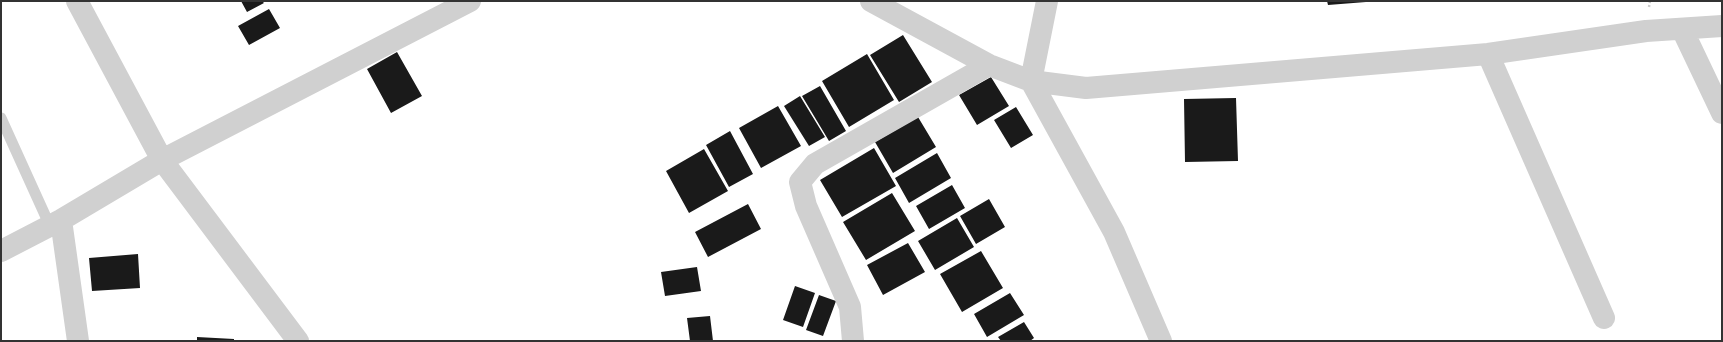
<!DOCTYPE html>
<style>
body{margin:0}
#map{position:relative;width:1723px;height:342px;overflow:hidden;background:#fff;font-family:Poppins,sans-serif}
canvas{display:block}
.frame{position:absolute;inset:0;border:2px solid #333;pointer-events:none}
</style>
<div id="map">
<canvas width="1723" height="342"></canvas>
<div class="frame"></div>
</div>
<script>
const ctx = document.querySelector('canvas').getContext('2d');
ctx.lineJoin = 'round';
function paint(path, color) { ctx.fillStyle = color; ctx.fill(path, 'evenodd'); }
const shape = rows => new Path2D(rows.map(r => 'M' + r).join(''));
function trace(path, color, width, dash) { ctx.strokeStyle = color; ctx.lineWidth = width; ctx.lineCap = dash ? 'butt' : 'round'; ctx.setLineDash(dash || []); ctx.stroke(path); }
paint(shape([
 [241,1,262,1,264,3,247,12],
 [1327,1,1366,1,1366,2,1328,5],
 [269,9,280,28,249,45,238,26],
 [903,35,932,82,899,102,870,55],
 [397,52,422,96,391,113,367,69],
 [867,54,894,100,849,127,822,81],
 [991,77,1009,106,977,125,959,95],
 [820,86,846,131,829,141,802,96],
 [800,96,825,137,809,146,784,106],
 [1236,98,1238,161,1185,162,1184,99],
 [778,106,801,146,761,168,739,128],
 [1016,107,1033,135,1011,148,994,120],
 [918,117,936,147,893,173,875,142],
 [730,131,753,174,729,187,706,145],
 [874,148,896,186,842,217,820,180],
 [704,149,728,191,689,213,666,171],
 [937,153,951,178,909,203,895,178],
 [952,185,965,208,929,229,916,206],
 [892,193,915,231,866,260,843,222],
 [989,199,1005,227,976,244,960,216],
 [748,204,761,229,708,257,695,232],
 [957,218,974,247,935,270,918,241],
 [908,243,925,272,883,295,867,265],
 [981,251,1003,288,962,312,940,274],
 [138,254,140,288,92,291,89,258],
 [697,267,701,291,665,296,661,272],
 [795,286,815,293,803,327,783,320],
 [1010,293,1024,315,987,337,974,314],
 [819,295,836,301,823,336,806,330],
 [710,316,713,341,690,341,687,318],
 [1024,322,1034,338,1030,341,1001,341,998,337],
 [197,337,234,339,234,341,197,341]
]), '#1a1a1a');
trace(shape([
 [1649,7,1650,1]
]), '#cdcdcd', 2.5, [2, 2]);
trace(shape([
 [1,118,50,226]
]), '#d0d0d0', 11);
trace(shape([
 [77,1,162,160,298,341],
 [871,1,989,65,1031,81,1086,88,1488,54,1646,31,1722,26],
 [1047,1,1031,81,1114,232,1161,341],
 [1682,29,1722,113],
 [1488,54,1604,318],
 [61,220,78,341],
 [1,251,61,220,162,160,470,1],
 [853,341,850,307,806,206,800,182,815,164,989,65]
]), '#d0d0d0', 22);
</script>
